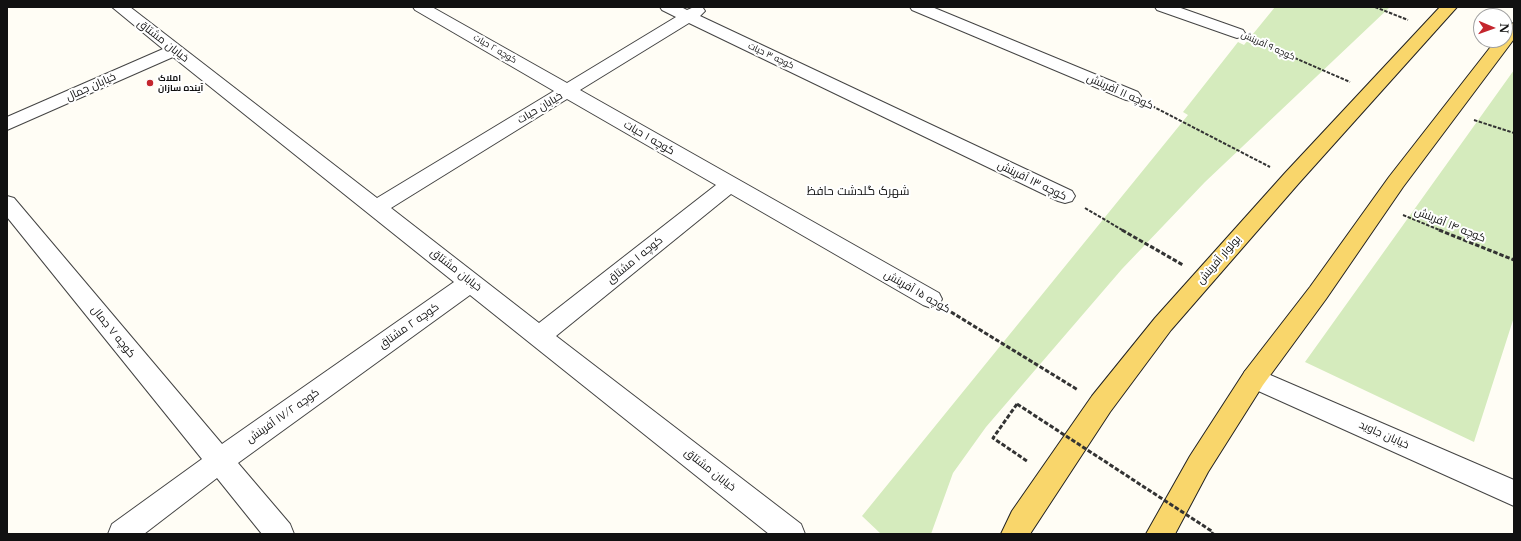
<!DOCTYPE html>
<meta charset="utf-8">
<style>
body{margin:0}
#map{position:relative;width:1521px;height:541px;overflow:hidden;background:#fffdf5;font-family:"Libre Baskerville",serif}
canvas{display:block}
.frame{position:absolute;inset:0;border:8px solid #111;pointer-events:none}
.north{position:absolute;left:1473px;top:8px;width:40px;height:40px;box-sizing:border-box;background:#fff;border:1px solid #a0a0a0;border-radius:50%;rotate:92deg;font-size:11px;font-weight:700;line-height:16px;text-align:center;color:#111}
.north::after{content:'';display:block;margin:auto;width:14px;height:18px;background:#c4262e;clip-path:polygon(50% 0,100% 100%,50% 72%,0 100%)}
</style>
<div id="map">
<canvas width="1521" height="541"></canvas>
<div class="frame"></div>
<div class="north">N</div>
</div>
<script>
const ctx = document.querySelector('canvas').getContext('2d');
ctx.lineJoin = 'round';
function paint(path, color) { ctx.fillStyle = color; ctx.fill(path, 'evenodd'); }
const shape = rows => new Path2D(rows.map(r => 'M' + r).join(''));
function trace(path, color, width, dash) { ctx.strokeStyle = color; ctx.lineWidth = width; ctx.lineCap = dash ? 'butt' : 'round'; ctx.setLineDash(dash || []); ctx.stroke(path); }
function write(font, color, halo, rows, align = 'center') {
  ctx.font = font + ' "Libre Baskerville",Cairo,serif'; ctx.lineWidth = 4; ctx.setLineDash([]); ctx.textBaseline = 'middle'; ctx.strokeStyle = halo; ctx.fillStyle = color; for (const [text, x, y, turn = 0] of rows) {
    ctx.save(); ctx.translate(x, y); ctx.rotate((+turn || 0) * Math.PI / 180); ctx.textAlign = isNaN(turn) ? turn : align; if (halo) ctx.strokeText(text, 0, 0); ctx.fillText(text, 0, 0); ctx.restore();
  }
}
paint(shape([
 [1275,7,1390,7,1205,182,1122,269,986,427,953,473,931,534,881,534,862,516,1188,115,1183,112,1238,42,1244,45],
 [1514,70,1514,317,1474,442,1305,362]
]), '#d5ebbd');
const minor = shape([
 [112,7,130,7,377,198,554,91,415,10,413,7,432,7,567,83,676,17,662,10,660,7,681,7,687,10,694,7,703,8,705,11,700,16,1072,191,1075,196,1072,201,1065,203,1058,201,689,23,580,90,939,293,942,299,939,305,931,308,923,305,731,194,556,336,801,524,805,534,769,534,470,295,238,463,290,524,294,534,262,534,217,478,144,534,108,534,112,524,202,459,7,217,7,196,14,198,222,444,454,282,173,57,7,130,7,117,163,49,112,7],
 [567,99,716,185,539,323,391,208,567,99],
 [910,7,932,7,1138,92,1141,96,1138,100,1132,101,1126,100,912,10,910,7],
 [1155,7,1178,7,1243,30,1245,33,1243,36,1237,38,1231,36,1157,10,1155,7],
 [1254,368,1514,480,1514,506,1245,385,1242,378,1245,371,1254,368]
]);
const major = shape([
 [1440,7,1457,7,1299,183,1171,330,1110,412,1030,534,1001,534,1012,511,1092,396,1155,318,1285,173,1440,7],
 [1514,23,1514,39,1403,187,1326,299,1263,385,1208,472,1175,534,1146,534,1190,456,1245,371,1310,287,1389,177,1496,40,1505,40,1505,29,1508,25,1514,23]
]);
trace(minor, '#444', 2);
trace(major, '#222', 2);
trace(shape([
 [1375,7,1408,20],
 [1258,42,1350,82],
 [1152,106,1270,167],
 [1474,120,1514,133],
 [1085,208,1124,231],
 [1403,215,1442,231]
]), '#333', 2, [3.5, 1.5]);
trace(shape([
 [1122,230,1183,265],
 [1439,230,1514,260],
 [951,312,1078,390],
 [1017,404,993,438,1027,461],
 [1212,534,1213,532]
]), '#333', 3, [4.5, 2]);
paint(minor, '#fff');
paint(major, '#f9d66b');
trace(shape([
 [1017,404,1213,532]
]), '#333', 3, [4.5, 2]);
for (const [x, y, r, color] of [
 [150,83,4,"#c4262e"]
]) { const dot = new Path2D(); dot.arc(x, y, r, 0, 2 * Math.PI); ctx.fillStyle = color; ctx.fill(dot); trace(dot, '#fff', 1.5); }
write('9px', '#111', '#fff', [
 ["کوچه ۹ آفرینش",1268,46,24],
 ["کوچه ۲ حیات",495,49,30],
 ["کوچه ۳ حیات",771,56,25]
]);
write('bold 9px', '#111', '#fff', [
 ["املاک",158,78],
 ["آینده سازان",158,88]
], 'left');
write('11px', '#111', '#fff', [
 ["خیابان مشتاق",163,41,38],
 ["خیابان جمال",91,87,-24],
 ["کوچه ۱۱ آفرینش",1120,92,24],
 ["خیابان حیات",540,108,-31],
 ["کوچه ۱ حیات",649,138,30],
 ["کوچه ۱۳ آفرینش",1032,181,26],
 ["کوچه ۱۴ آفرینش",1450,225,22],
 ["کوچه ۱ مشتاق",635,260,-39],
 ["بولوار آفرینش",1219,260,-49],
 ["خیابان مشتاق",456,270,38],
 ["کوچه ۱۵ آفرینش",917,292,30],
 ["کوچه ۲ مشتاق",409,326,-35],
 ["کوچه ۷ جمال",113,332,51],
 ["کوچه ۱۷/۲ آفرینش",283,416,-35],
 ["خیابان جاوید",1384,435,24],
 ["خیابان مشتاق",710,470,38]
]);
write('12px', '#111', '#fff', [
 ["شهرک گلدشت حافظ",858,192]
]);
</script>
